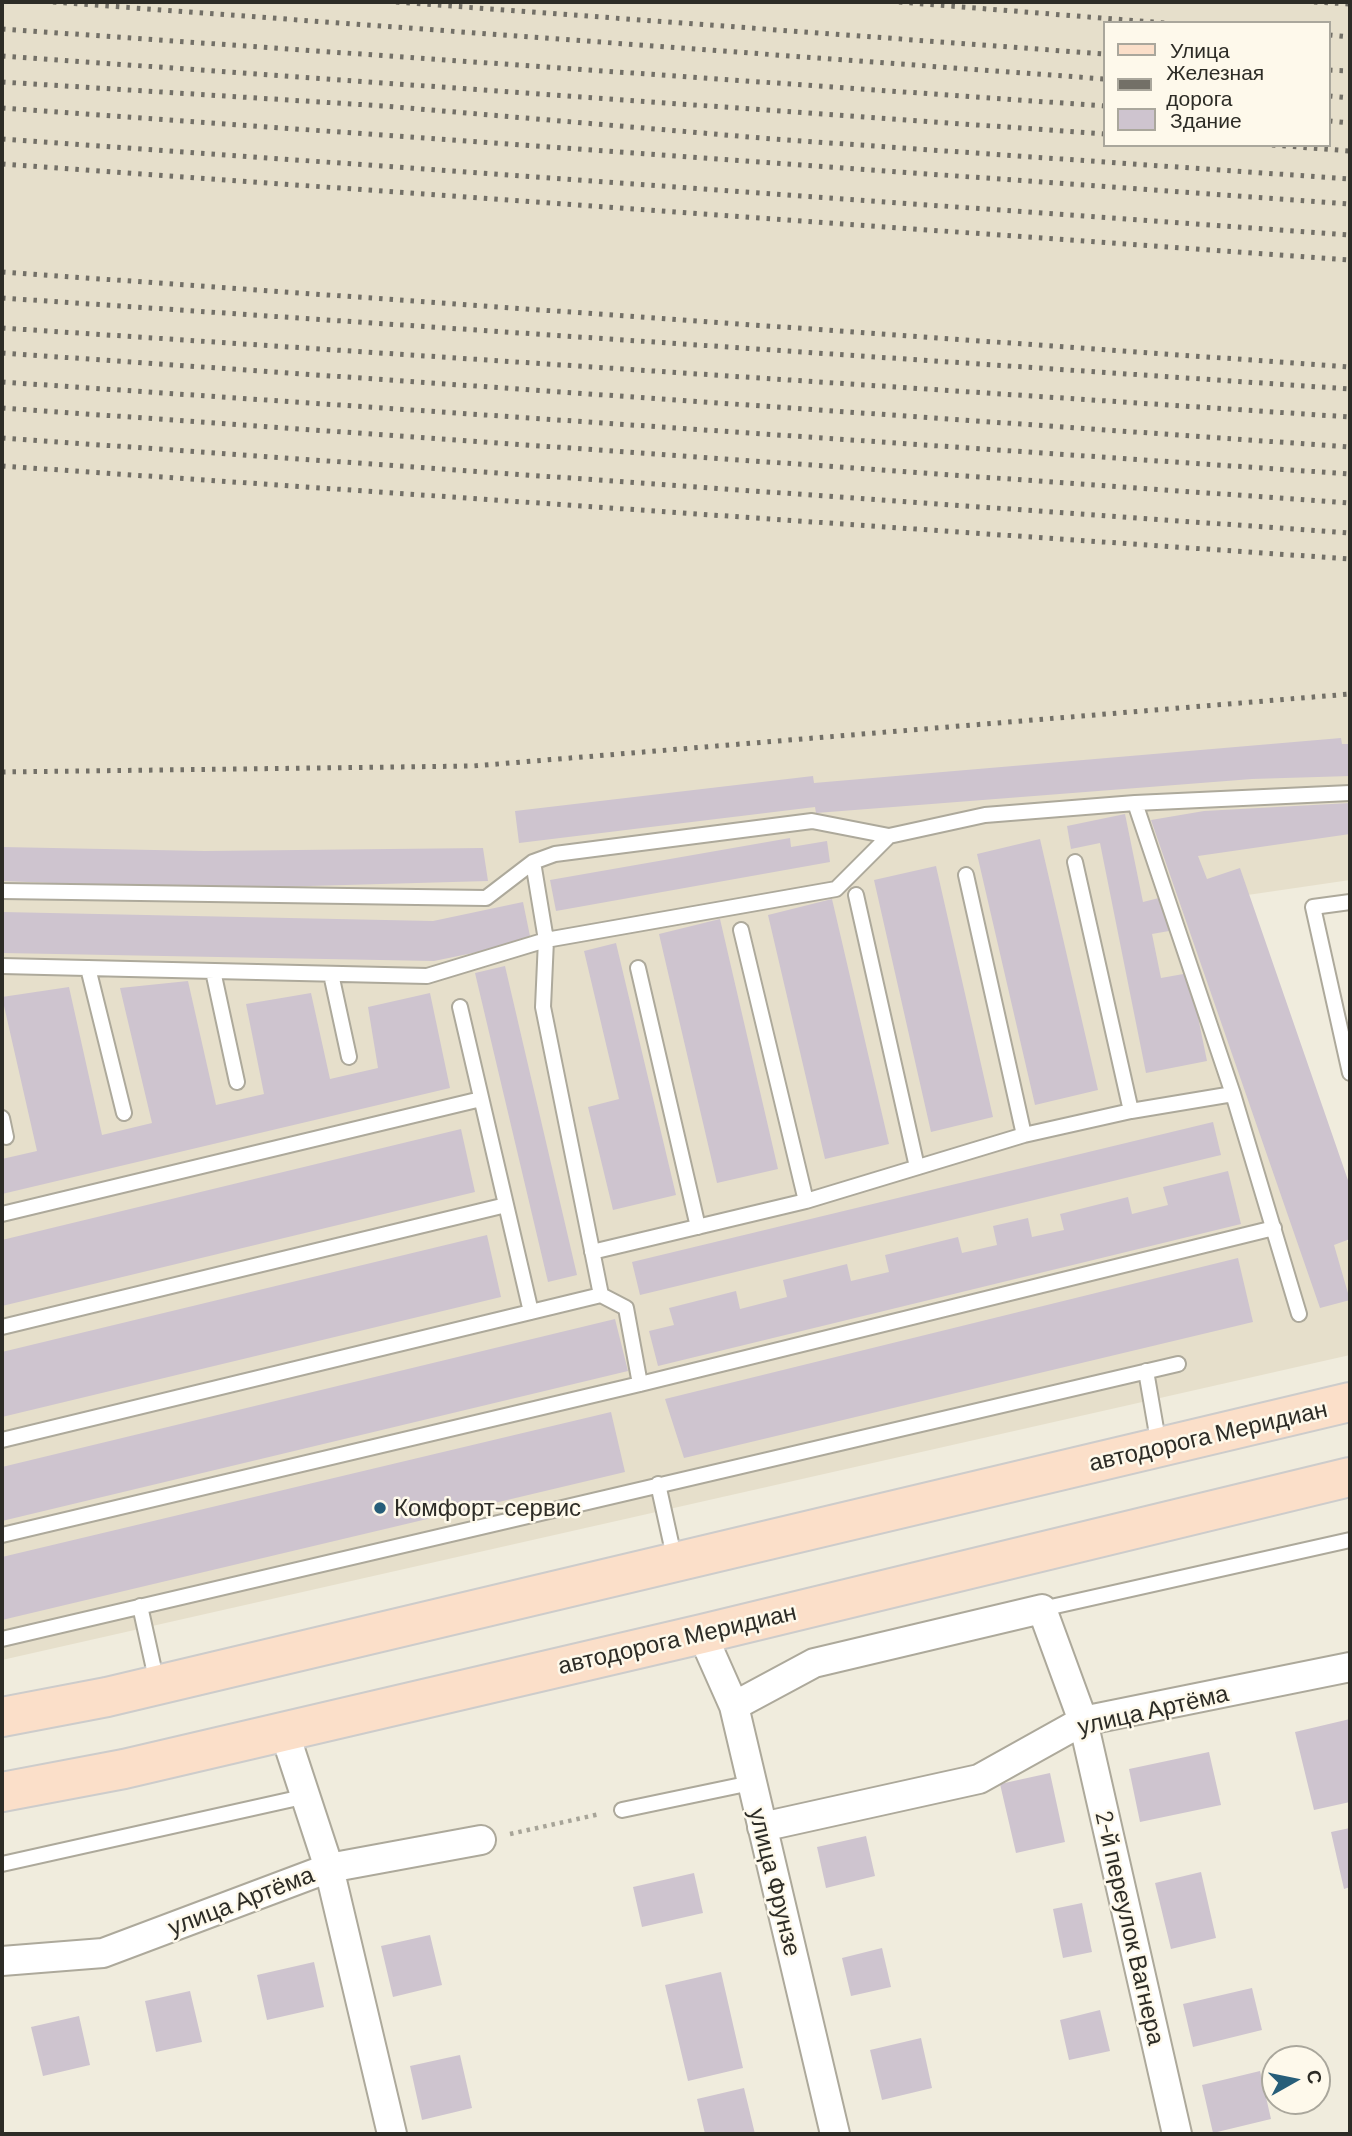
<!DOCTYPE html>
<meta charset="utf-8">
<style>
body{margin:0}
#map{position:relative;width:1352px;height:2136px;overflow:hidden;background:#f0ecdd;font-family:Barlow,sans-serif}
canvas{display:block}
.frame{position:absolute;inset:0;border:4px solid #2d2c26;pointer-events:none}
.legend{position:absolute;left:1103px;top:21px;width:228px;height:126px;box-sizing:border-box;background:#fef9eb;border:2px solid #aaa79c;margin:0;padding:9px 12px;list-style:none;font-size:21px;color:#2d2c26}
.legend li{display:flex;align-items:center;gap:14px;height:35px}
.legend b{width:35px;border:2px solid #aaa79c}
.north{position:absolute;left:1261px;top:2045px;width:70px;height:70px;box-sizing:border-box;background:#fef9eb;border:2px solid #aaa79c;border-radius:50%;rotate:81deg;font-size:19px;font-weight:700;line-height:28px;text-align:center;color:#2d2c26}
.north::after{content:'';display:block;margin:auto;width:24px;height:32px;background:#275e79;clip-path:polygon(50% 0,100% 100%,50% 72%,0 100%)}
</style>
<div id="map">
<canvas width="1352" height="2136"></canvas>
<div class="frame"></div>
<ul class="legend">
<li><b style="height:9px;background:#fbdfc9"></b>Улица</li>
<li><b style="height:9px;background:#737067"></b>Железная дорога</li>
<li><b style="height:19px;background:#cec4cf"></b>Здание</li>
</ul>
<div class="north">С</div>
</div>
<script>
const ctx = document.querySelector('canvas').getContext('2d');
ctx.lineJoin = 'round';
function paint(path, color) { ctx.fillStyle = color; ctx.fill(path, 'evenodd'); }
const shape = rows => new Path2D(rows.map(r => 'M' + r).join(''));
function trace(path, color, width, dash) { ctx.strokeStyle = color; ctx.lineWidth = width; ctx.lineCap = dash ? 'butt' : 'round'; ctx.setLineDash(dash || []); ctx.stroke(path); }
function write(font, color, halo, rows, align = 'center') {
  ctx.font = font + ' Barlow,sans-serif'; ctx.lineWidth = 5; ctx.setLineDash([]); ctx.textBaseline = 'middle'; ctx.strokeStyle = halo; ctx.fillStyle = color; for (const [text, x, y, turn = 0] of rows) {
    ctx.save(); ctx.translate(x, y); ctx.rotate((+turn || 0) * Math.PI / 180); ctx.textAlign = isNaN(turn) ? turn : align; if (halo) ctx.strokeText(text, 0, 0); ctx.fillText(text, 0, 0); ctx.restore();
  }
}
paint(shape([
 [2,2,1350,2,1350,880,1227,898,1350,1249,1350,1355,2,1660],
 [1105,23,1329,23,1329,145,1105,145]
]), '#e6dfcb');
paint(shape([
 [1341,738,1342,744,1350,744,1350,776,1252,779,816,813,815,807,519,843,515,811,813,776,814,783],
 [1350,803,1350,834,1198,856,1207,879,1240,868,1350,1186,1350,1239,1334,1245,1350,1300,1320,1308,1151,820,1204,811],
 [1125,814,1143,902,1163,897,1169,931,1152,934,1161,978,1189,973,1207,1061,1146,1073,1100,843,1071,849,1067,826],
 [790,838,791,847,827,841,830,862,556,911,550,880],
 [1040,839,1098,1090,1035,1105,977,854],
 [2,847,205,851,483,848,488,881,203,889,2,881],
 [936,866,993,1117,931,1132,874,880],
 [832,899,889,1144,825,1159,768,915],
 [523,902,531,941,434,961,2,953,2,912,433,921],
 [720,919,778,1169,717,1183,659,934],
 [616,943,676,1195,613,1210,588,1107,619,1099,584,951],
 [505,966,577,1275,548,1282,475,973],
 [188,981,216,1105,264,1094,246,1004,311,993,330,1079,378,1068,368,1007,430,993,450,1088,2,1194,2,1159,37,1151,2,997,69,987,102,1135,152,1123,120,988],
 [1213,1122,1221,1155,640,1295,632,1262],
 [461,1129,475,1192,2,1306,2,1240],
 [1228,1171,1241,1224,658,1366,649,1331,674,1325,669,1308,736,1291,740,1309,787,1297,783,1280,847,1264,851,1281,889,1272,885,1255,958,1237,962,1253,997,1245,993,1226,1028,1218,1032,1237,1064,1230,1060,1214,1128,1197,1132,1214,1168,1205,1163,1187],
 [487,1235,501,1297,2,1417,2,1352],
 [1238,1258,1253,1322,684,1458,665,1399],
 [615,1319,628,1371,2,1521,2,1467],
 [611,1412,625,1472,2,1620,2,1557],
 [1350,1719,1350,1802,1314,1810,1295,1732],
 [1209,1752,1221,1805,1140,1822,1129,1769],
 [1050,1773,1065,1842,1016,1853,1000,1784],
 [1350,1828,1350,1887,1344,1889,1331,1832],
 [866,1836,875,1876,826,1888,817,1847],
 [1201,1872,1216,1938,1171,1949,1155,1883],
 [694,1873,703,1913,642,1927,633,1887],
 [1082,1903,1092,1952,1063,1958,1053,1909],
 [430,1935,442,1985,393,1997,381,1946],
 [882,1948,891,1987,851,1996,842,1958],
 [314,1962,324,2007,267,2020,257,1975],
 [721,1972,743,2068,688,2081,665,1985],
 [1252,1988,1262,2030,1193,2047,1183,2004],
 [190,1991,202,2042,156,2052,145,2001],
 [1100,2010,1110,2051,1069,2060,1060,2020],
 [79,2016,90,2065,43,2076,31,2027],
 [921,2038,932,2088,882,2100,870,2050],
 [460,2055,472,2108,422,2120,410,2066],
 [1260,2071,1271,2119,1213,2133,1202,2085],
 [744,2088,755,2134,705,2134,697,2099]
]), '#cec4cf');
const lane = shape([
 [1135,803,1233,1094,1299,1314],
 [1075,862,1131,1111],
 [966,875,1024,1135],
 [2,891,486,898,533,862,555,854,812,821,889,836],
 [856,895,917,1167],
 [1350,902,1313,907,1350,1073],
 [741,930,806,1201],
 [2,966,427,976,546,940,836,889,889,836,985,815,1135,803,1350,793],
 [88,968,124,1113],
 [638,968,698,1227],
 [213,971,237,1082],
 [331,974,349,1057],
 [460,1007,531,1312],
 [2,1118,6,1137],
 [2,1214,481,1099],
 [592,1252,806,1201,1024,1135,1131,1111,1233,1094],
 [601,1295,626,1308,640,1384],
 [2,1327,506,1205],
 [1146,1371,1159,1446],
 [2,1440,601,1295,543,1007,546,940,533,862],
 [658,1484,675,1561],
 [2,1535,640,1384,1274,1228],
 [140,1606,157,1683],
 [1042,1609,1350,1540],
 [2,1639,1178,1364],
 [622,1810,751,1783],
 [2,1864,307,1796]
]);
const street = shape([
 [702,1634,734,1706,835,2134],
 [734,1706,814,1663,1042,1609,1083,1721,1177,2134],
 [284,1731,329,1868,392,2134],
 [762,1827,979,1779,1083,1721,1350,1667],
 [2,1961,103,1953,329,1868,481,1840]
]);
const primary = shape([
 [2,1717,107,1697,1350,1402],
 [2,1792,124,1769,702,1634,1350,1477]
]);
trace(lane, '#ada99b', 18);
trace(street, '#ada99b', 32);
trace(primary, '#cdcccb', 42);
trace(shape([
 [510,1834,600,1814]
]), '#a7a498', 4.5, [3.5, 5]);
trace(lane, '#fff', 14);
trace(street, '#fff', 28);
trace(primary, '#fbdfc9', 38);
trace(shape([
 [53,2,1105,79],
 [396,2,1105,54],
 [899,2,1165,23],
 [1314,2,1350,4],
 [2,29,1105,106],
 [1329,35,1350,37],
 [2,56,1105,134],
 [1329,70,1350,71],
 [2,82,384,106,773,139,1350,179],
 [1329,96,1350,98],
 [2,108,1350,204],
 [1329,121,1350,123],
 [2,139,1350,235],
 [1272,145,1350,151],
 [2,164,1350,260],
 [2,272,1350,367],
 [2,298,1350,389],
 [2,328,1350,417],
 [2,353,1350,447],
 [2,382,1350,474],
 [2,408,1350,503],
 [2,438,1350,533],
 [2,466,1350,559],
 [2,772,473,766,1350,694]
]), '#737067', 5, [3.5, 7]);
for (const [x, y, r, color] of [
 [380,1508,7,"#275e79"]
]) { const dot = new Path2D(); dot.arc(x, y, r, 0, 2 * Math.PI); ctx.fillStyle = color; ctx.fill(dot); trace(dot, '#fef9eb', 2.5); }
write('24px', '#2d2c26', '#fef9eb', [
 ["автодорога Меридиан",1208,1436,-13],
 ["автодорога Меридиан",677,1639,-13],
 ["улица Артёма",1153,1710,-13],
 ["улица Фрунзе",775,1882,76],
 ["улица Артёма",241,1901,-21],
 ["2-й переулок Вагнера",1130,1928,77]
]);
write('24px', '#2d2c26', '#fef9eb', [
 ["Комфорт-сервис",394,1508]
], 'left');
</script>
